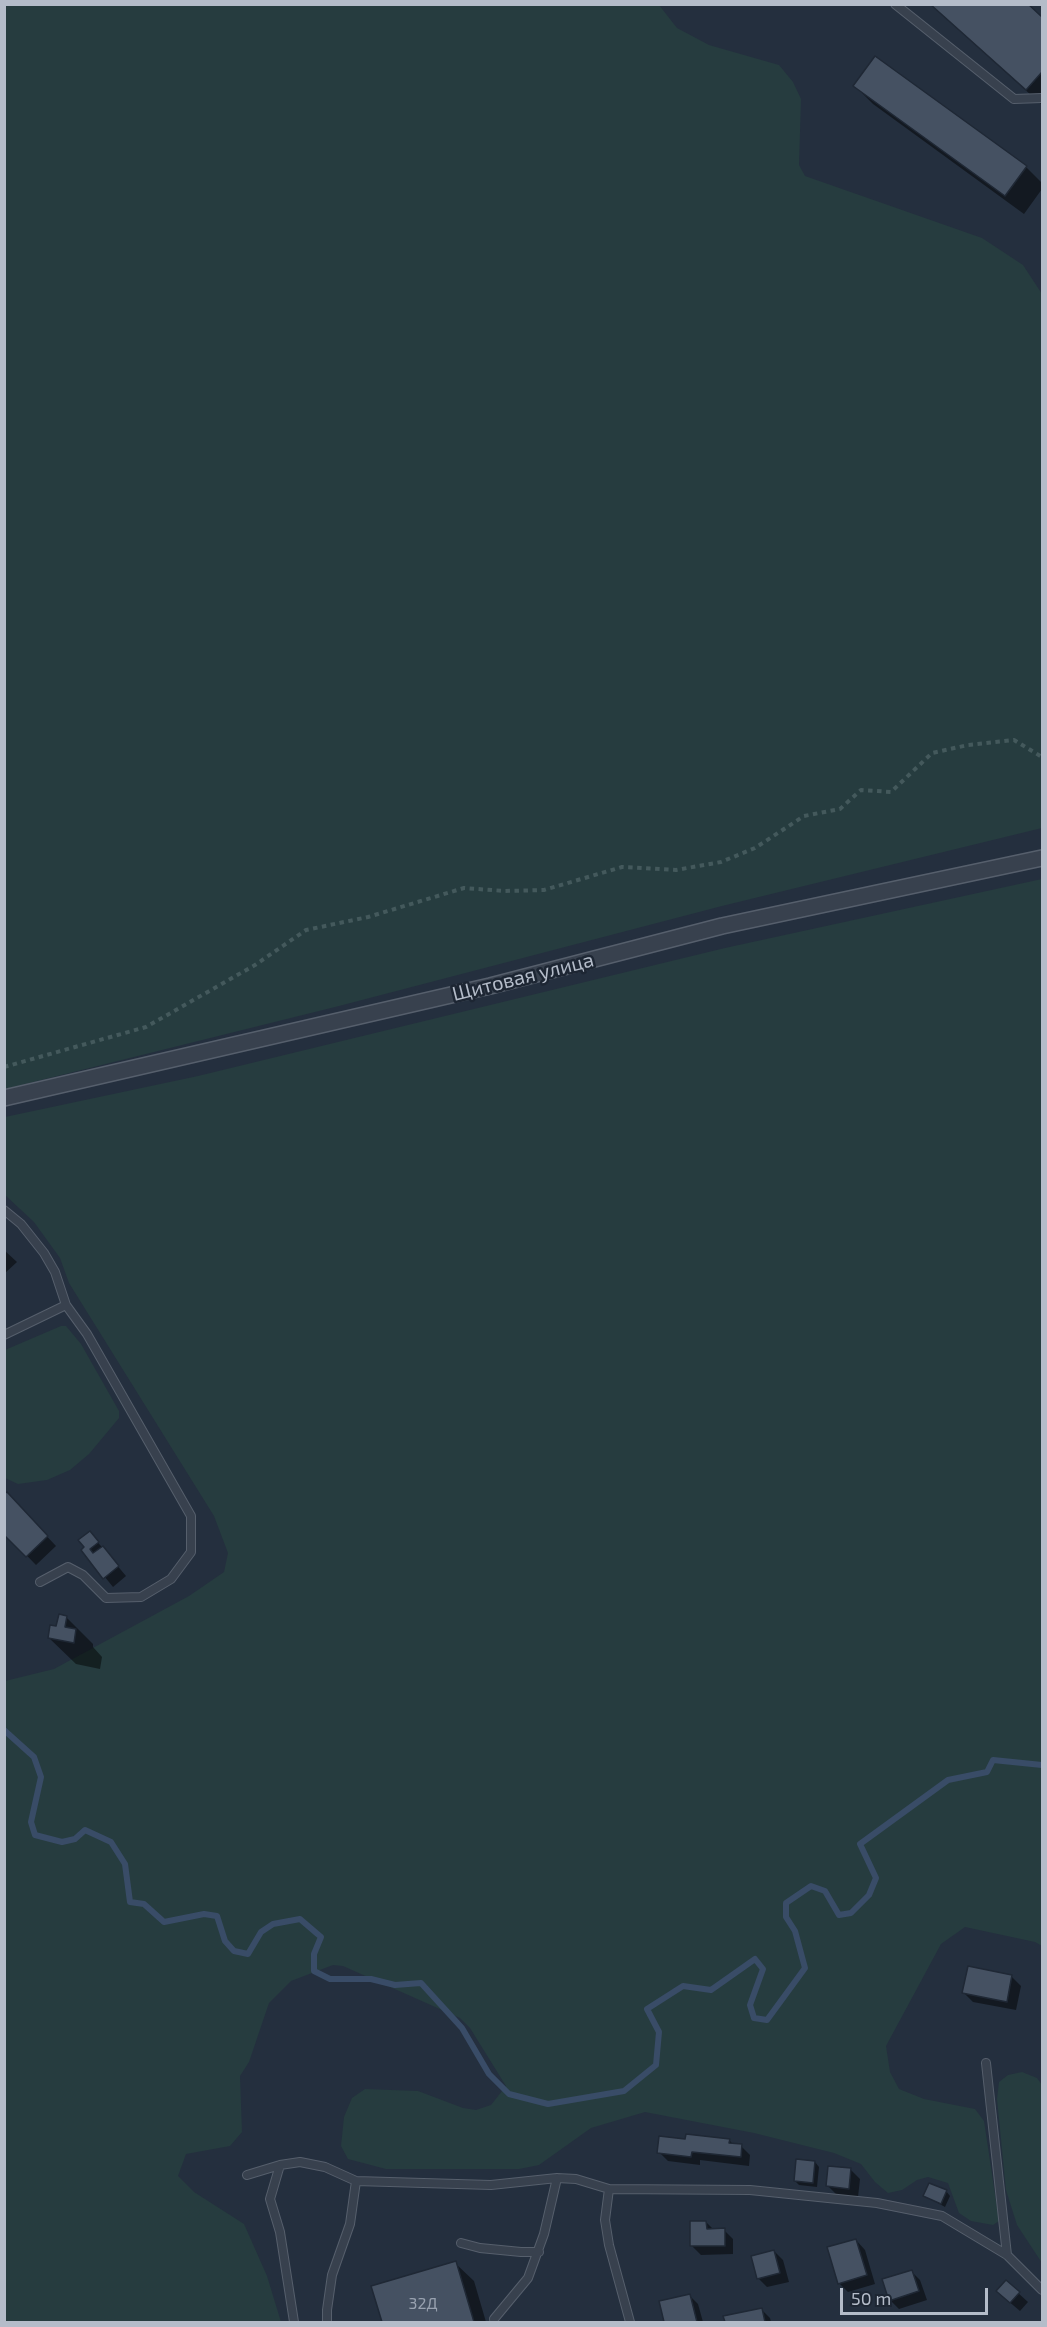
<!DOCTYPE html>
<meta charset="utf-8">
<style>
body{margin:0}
#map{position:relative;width:1047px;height:2327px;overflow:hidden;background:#242f3e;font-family:"Exo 2",sans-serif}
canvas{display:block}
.frame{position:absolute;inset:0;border:6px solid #b4bcc9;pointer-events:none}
.scale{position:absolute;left:840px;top:2288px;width:148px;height:27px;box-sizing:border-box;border:3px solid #b4bcc9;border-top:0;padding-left:8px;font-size:18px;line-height:21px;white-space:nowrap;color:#b4bcc9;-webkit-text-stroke:4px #1d2633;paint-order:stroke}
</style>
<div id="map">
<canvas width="1047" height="2327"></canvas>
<div class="frame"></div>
<div class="scale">50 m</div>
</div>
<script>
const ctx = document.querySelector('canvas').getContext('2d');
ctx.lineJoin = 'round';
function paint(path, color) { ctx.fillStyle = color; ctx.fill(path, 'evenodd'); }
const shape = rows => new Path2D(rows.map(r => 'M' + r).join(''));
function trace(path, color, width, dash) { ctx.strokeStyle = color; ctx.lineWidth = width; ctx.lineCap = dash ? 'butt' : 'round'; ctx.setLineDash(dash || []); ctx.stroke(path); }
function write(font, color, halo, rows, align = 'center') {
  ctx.font = font + ' "Exo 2",sans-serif'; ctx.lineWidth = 5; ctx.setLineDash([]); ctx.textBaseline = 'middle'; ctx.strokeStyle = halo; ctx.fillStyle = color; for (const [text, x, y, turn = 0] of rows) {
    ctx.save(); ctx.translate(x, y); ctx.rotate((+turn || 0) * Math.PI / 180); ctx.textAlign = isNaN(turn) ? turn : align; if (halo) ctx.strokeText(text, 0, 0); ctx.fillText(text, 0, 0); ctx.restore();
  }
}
paint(shape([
 [4,5,659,5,677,28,709,45,779,65,793,82,801,99,799,165,805,176,982,238,1023,265,1042,294,1042,828,722,906,339,1006,5,1089],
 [1042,879,1042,1946,1035,1942,965,1927,941,1944,886,2046,890,2072,899,2089,924,2099,975,2109,984,2121,999,2221,993,2225,971,2221,959,2213,948,2183,928,2177,917,2180,902,2190,888,2193,875,2182,861,2164,834,2153,754,2133,645,2112,591,2128,539,2165,519,2169,386,2169,348,2159,341,2146,344,2117,352,2098,365,2089,418,2091,463,2108,476,2110,491,2105,506,2086,470,2028,460,2018,343,1966,333,1965,291,1981,269,2003,249,2062,240,2076,242,2132,230,2146,186,2154,178,2176,194,2192,244,2224,267,2276,281,2322,5,2322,5,1681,54,1669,189,1596,224,1572,228,1553,214,1516,69,1283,60,1258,34,1222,5,1195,5,1117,198,1076,725,948],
 [61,1326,66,1326,81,1344,119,1411,119,1418,89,1454,70,1470,47,1480,18,1484,5,1478,5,1350],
 [1022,2072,1037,2078,1042,2085,1042,2263,1017,2225,1006,2190,997,2099,999,2082,1008,2075]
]), '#263c3f');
paint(shape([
 [930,4,1026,4,1042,20,1042,105],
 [876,58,1026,167,1042,183,1042,189,1024,214,873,104,855,86],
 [4,1250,17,1262,4,1274],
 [7,1494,56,1546,36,1565,4,1532],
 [90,1533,126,1576,113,1587,83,1550],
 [67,1618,93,1644,93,1647,102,1657,100,1669,76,1664,49,1638],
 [1012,1977,1021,1986,1016,2010,973,2002,964,1993],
 [729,2140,734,2145,741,2146,750,2155,749,2166,700,2160,700,2165,668,2161,659,2152,686,2141],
 [815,2162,819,2167,817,2187,799,2185,795,2181],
 [851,2170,860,2179,858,2197,837,2195,828,2186],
 [946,2191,950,2196,945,2207,925,2196],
 [706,2222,714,2230,724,2230,733,2239,733,2254,701,2255,692,2246],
 [856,2240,865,2250,875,2284,848,2292,839,2283],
 [774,2251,783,2260,789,2282,767,2287,758,2278],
 [455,2263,474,2281,486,2322,383,2322,373,2287],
 [911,2271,920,2280,927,2300,899,2309,890,2300],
 [1006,2282,1028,2302,1020,2311,1007,2300],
 [689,2295,698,2304,703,2322,666,2322,661,2302],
 [761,2309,770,2318,771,2322,726,2322,725,2317]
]), '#0007');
trace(shape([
 [4,1730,34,1757,41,1777,31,1822,35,1835,62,1842,75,1839,85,1830,111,1842,125,1864,130,1902,144,1904,164,1922,204,1914,217,1916,225,1941,234,1951,248,1954,261,1932,273,1924,300,1919,321,1937,314,1954,314,1971,330,1979,371,1979,395,1985,421,1983,462,2028,489,2074,509,2094,548,2104,624,2091,656,2065,659,2032,647,2009,683,1986,711,1990,755,1959,763,1969,750,2005,754,2018,767,2020,805,1968,795,1931,786,1917,786,1903,811,1886,825,1891,839,1915,851,1913,869,1895,876,1878,860,1844,948,1780,987,1772,993,1760,1042,1765]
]), '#394c67', 6);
const building = shape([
 [930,4,1028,4,1042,17,1042,72,1026,90,930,4],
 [875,56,1027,166,1005,196,853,86,875,56],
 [7,1492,48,1536,26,1557,4,1535,4,1494,7,1492],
 [90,1531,99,1542,90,1549,93,1553,103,1546,119,1566,103,1579,81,1550,84,1547,78,1540,90,1531],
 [59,1614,67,1616,65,1627,76,1629,74,1643,48,1638,50,1625,56,1626,59,1614],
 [968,1966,1012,1975,1007,2002,962,1993,968,1966],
 [686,2134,730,2139,729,2143,742,2144,741,2157,692,2152,691,2157,657,2153,659,2136,685,2139,686,2134],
 [796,2159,815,2161,813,2183,794,2181,796,2159],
 [828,2166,851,2168,849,2189,826,2186,828,2166],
 [929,2183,947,2190,941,2204,923,2196,929,2183],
 [690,2221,706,2221,707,2229,725,2228,725,2246,690,2246,690,2221],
 [856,2239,867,2275,838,2284,827,2247,856,2239],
 [774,2250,780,2273,757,2279,751,2256,774,2250],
 [456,2261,474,2322,382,2322,371,2286,456,2261],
 [912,2270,919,2291,889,2301,882,2279,912,2270],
 [1006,2280,1020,2292,1010,2303,996,2291,1006,2280],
 [690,2294,697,2322,664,2322,659,2301,690,2294],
 [762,2308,765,2322,725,2322,723,2316,762,2308]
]);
paint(building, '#455162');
trace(building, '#1f2835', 1.5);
const service = shape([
 [895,4,1014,99,1042,98],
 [4,1210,21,1224,44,1253,55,1272,66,1305,87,1334,191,1516,191,1552,171,1579,141,1597,106,1598,83,1575,68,1567,40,1582],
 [4,1335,66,1305],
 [986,2063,1007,2255],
 [280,2165,270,2199,280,2232,294,2322],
 [247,2175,280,2165,300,2162,325,2167,356,2181,491,2185,557,2178,576,2179,609,2189,750,2190,877,2203,942,2216,1007,2255,1042,2290],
 [609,2189,605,2220,609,2245,630,2322],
 [461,2243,480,2248,521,2252,539,2252],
 [494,2319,528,2278,544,2234,557,2178],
 [327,2322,327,2310,332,2275,350,2224,356,2181]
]);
const minor = shape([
 [4,1098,490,986,722,926,1042,858]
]);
trace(service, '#565f6c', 10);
trace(minor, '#565f6c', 18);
trace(shape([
 [4,1067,146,1027,255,965,306,930,368,917,464,888,505,891,544,890,622,867,676,870,721,862,755,848,804,816,840,809,861,790,891,792,932,753,968,745,1014,740,1042,757]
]), '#44595c', 4, [4.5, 4.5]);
trace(service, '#38414e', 8);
trace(minor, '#38414e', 15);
write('16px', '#98a1af', null, [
 ["32Д",423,2304]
]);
write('20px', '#b4bcc9', '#1d2633', [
 ["Щитовая улица",523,977,-14]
]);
</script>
